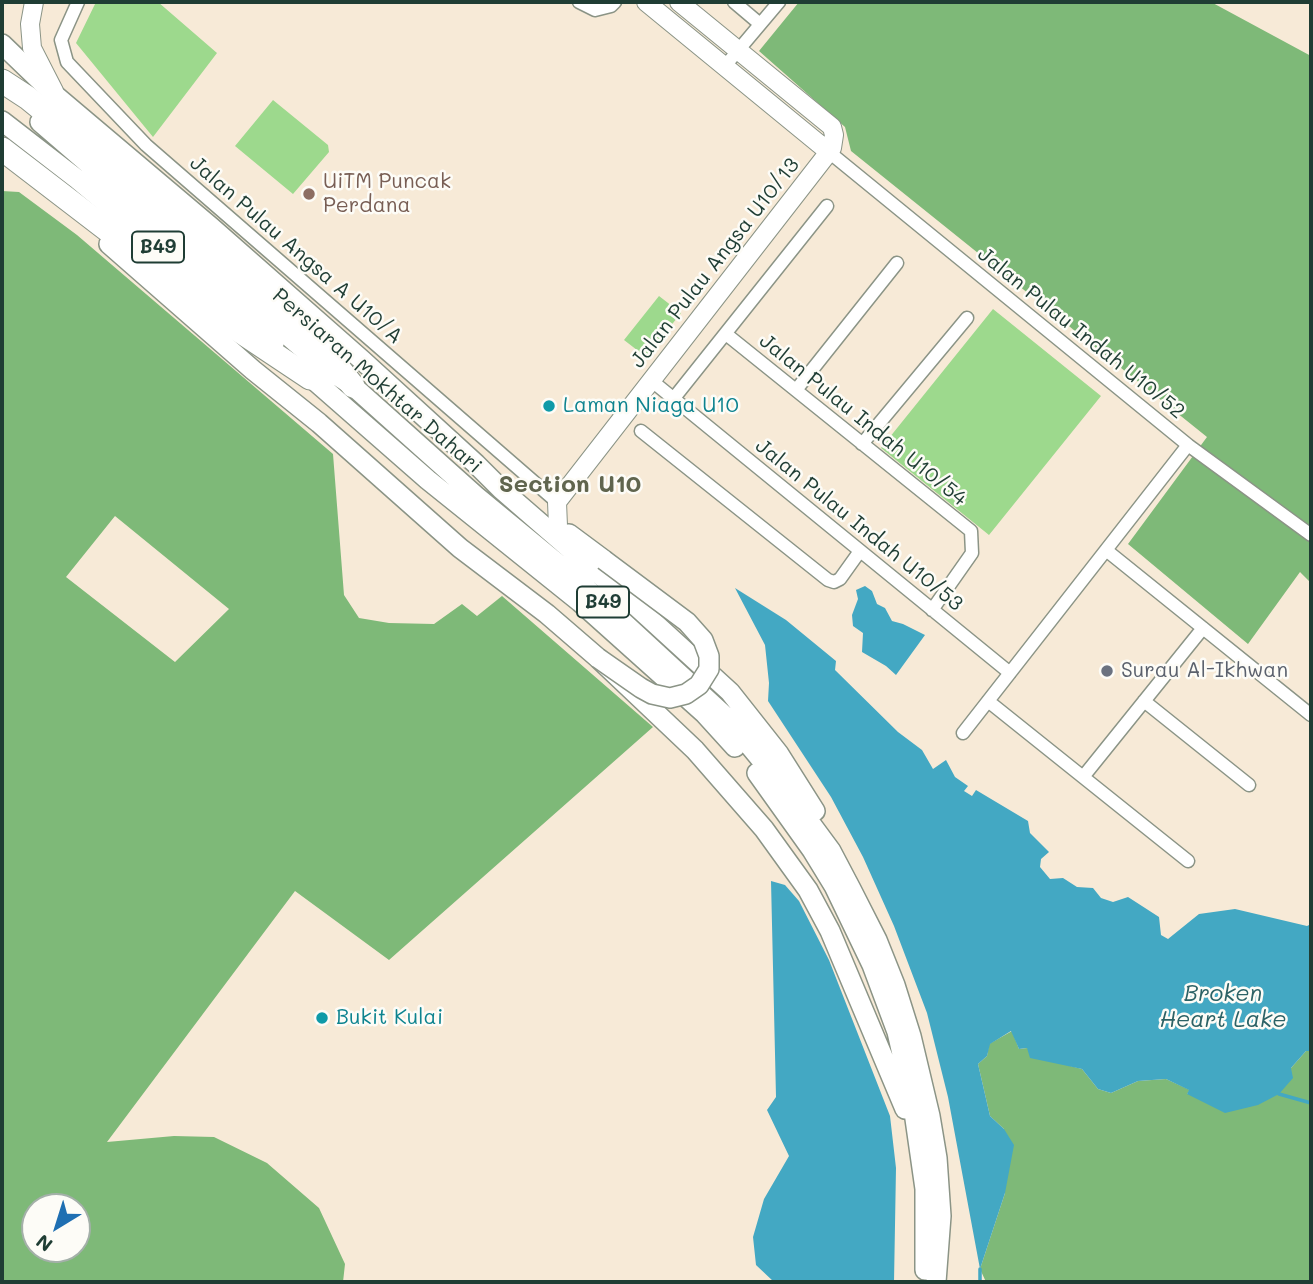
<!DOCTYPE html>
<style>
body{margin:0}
#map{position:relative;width:1313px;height:1284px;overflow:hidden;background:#f7ead7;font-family:Mali,sans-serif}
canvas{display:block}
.frame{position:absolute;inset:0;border:4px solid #1f3d34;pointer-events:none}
.north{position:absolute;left:21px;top:1193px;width:70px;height:70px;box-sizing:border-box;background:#fdfcf7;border:2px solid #a4b0a9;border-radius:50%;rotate:218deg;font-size:19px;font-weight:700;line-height:28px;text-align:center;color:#1f3d34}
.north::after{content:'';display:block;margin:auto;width:24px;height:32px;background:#1f6fb2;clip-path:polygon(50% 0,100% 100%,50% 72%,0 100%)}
</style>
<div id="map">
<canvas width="1313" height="1284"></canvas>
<div class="frame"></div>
<div class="north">N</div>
</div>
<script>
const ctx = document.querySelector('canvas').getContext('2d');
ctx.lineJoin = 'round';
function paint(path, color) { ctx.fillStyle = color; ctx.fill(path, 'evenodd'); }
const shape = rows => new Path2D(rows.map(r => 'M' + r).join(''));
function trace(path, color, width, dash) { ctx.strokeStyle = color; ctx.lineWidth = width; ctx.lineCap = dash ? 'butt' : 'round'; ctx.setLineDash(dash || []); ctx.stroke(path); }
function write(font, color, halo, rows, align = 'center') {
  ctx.font = font + ' Mali,sans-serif'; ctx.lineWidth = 5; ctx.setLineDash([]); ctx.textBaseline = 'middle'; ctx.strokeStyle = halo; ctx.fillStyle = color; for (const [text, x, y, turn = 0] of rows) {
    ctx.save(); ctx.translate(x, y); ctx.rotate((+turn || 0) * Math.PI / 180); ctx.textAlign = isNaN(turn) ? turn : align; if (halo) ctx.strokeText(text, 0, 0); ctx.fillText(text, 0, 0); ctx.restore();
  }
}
paint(shape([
 [96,2,158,2,217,53,153,137,76,43],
 [273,100,328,145,329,152,293,194,235,146],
 [659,296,681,313,646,357,624,340],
 [993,309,1101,396,989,535,881,448]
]), '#9dd98d');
paint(shape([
 [799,2,1211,2,1311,56,1311,583,1300,572,1248,644,1128,544,1207,437,851,151,845,127,759,51],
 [2,191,19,192,77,235,333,454,344,595,359,618,389,623,434,624,462,604,477,616,502,596,653,727,389,960,295,891,107,1142,174,1136,214,1137,267,1163,319,1208,345,1264,343,1282,2,1282],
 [115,516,229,609,175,662,66,577],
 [35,1207,77,1207,77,1249,35,1249],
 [1012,1031,1019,1049,1027,1048,1063,1064,1082,1069,1098,1089,1111,1093,1138,1081,1166,1079,1190,1090,1187,1094,1291,1068,1306,1051,1311,1051,1311,1282,986,1282,980,1269,1005,1193,1004,1129,990,1116,978,1064,987,1056,989,1044]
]), '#7eb978');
paint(shape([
 [865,586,872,591,877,604,885,608,892,621,903,624,925,635,896,675,886,666,862,652,863,633,853,626,852,615,858,599,856,590],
 [735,588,786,620,836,661,835,670,898,732,922,750,933,769,946,760,955,777,968,786,964,791,972,796,976,790,1028,821,1030,833,1049,852,1041,859,1040,867,1050,879,1063,878,1077,887,1093,888,1101,898,1113,902,1128,897,1159,917,1161,935,1168,939,1199,914,1235,909,1307,926,1311,924,1311,1051,1306,1051,1291,1068,1293,1078,1279,1094,1258,1105,1225,1113,1187,1094,1189,1090,1166,1079,1138,1081,1111,1093,1098,1089,1082,1069,1030,1058,1027,1048,1019,1049,1011,1031,990,1044,987,1056,978,1064,990,1116,1004,1129,1014,1145,1005,1193,980,1269,948,1097,927,1013,894,926,863,857,831,797,768,701,769,683,765,645],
 [771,881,785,885,799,901,829,960,890,1116,896,1168,894,1282,774,1282,756,1265,753,1237,764,1199,789,1156,767,1110,776,1097]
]), '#43a8c3');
trace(shape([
 [1279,1094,1311,1103],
 [980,1282,980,1269]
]), '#43a8c3', 3.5);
const street = shape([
 [78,2,61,40,67,62,146,145,557,502],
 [579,2,595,10,611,6,615,2],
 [734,2,760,24],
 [725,66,779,2],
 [829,152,1188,445,963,733],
 [726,334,971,531,972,553,932,610],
 [652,381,1010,673],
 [796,390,897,263],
 [674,398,827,206],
 [641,431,828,580,834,582,840,579,860,551],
 [862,444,967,318],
 [1188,445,1311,535],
 [1106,550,1311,715],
 [988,701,1188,861],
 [1144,701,1249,785],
 [1083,777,1203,628]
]);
const secondary = shape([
 [34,2,30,24,32,48,54,91],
 [646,2,829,152],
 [558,526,557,502,832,148,834,135,832,127,679,2]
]);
const primary = shape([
 [2,44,56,96,211,227,362,360,476,464,501,489,637,607,730,692,779,754,815,811],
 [2,121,77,179,274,344],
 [40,122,323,366,353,386,476,496,573,576,725,716,786,790,831,851,851,889,877,940,895,985,911,1036,930,1116,937,1158,941,1216,936,1282],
 [109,244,253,370,319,423,460,548,547,614,598,658,695,750,764,829,808,890,830,931,905,1109],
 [299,367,428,480,580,602,705,714,735,747],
 [569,534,604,560],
 [757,773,812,850,834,886,872,965,897,1032,912,1098,925,1189,925,1270]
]);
const highway = shape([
 [2,81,28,98,246,276,327,353,353,386],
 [2,149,238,330,310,378]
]);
trace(street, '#8b9486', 15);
trace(secondary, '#8b9486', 20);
trace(primary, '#8b9486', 22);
trace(highway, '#8b9486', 25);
trace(street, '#fff', 12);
trace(secondary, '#fff', 18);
trace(primary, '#fff', 19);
trace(highway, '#fff', 23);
const primaryBridge = shape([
 [598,658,641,688,652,694,670,698,686,694,699,685,709,669,709,656,703,640,687,622,604,560]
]);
trace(primaryBridge, '#8b9486', 22, []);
trace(primaryBridge, '#fff', 19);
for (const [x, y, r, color] of [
 [309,194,7,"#8d6e63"],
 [549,406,7,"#0f9aa8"],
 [1107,671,7,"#6b7280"],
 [322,1018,7,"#0f9aa8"]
]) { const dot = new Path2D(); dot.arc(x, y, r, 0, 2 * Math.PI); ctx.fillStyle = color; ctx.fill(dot); trace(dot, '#fdfcf7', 2.5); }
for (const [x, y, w] of [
 [158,247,52],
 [603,602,52]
]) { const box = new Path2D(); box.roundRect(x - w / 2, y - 15.5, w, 31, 5); ctx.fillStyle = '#fdfcf7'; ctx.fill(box); trace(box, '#1f3d34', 2); }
write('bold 19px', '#1f3d34', null, [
 ["B49",158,247],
 ["B49",603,602]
]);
write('21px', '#785e54', '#fdfcf7', [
 ["UiTM Puncak",323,182],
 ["Perdana",323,206]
], 'left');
write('21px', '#1f3d34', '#fdfcf7', [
 ["Jalan Pulau Angsa A U10/A",296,250,41],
 ["Jalan Pulau Angsa U10/13",715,263,-52],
 ["Jalan Pulau Indah U10/52",1081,333,39],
 ["Persiaran Mokhtar Dahari",377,381,41],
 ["Jalan Pulau Indah U10/54",863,420,39],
 ["Jalan Pulau Indah U10/53",859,525,39]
]);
write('21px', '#0d838f', '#fdfcf7', [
 ["Laman Niaga U10",563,406],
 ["Bukit Kulai",336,1018]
], 'left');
write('21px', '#5b616d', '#fdfcf7', [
 ["Surau Al-Ikhwan",1121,671]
], 'left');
write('italic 23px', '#2c6266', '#fdfcf7', [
 ["Broken",1223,994],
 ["Heart Lake",1223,1020]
]);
write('bold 24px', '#60654e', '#fdfcf7', [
 ["Section U10",570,485]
]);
</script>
